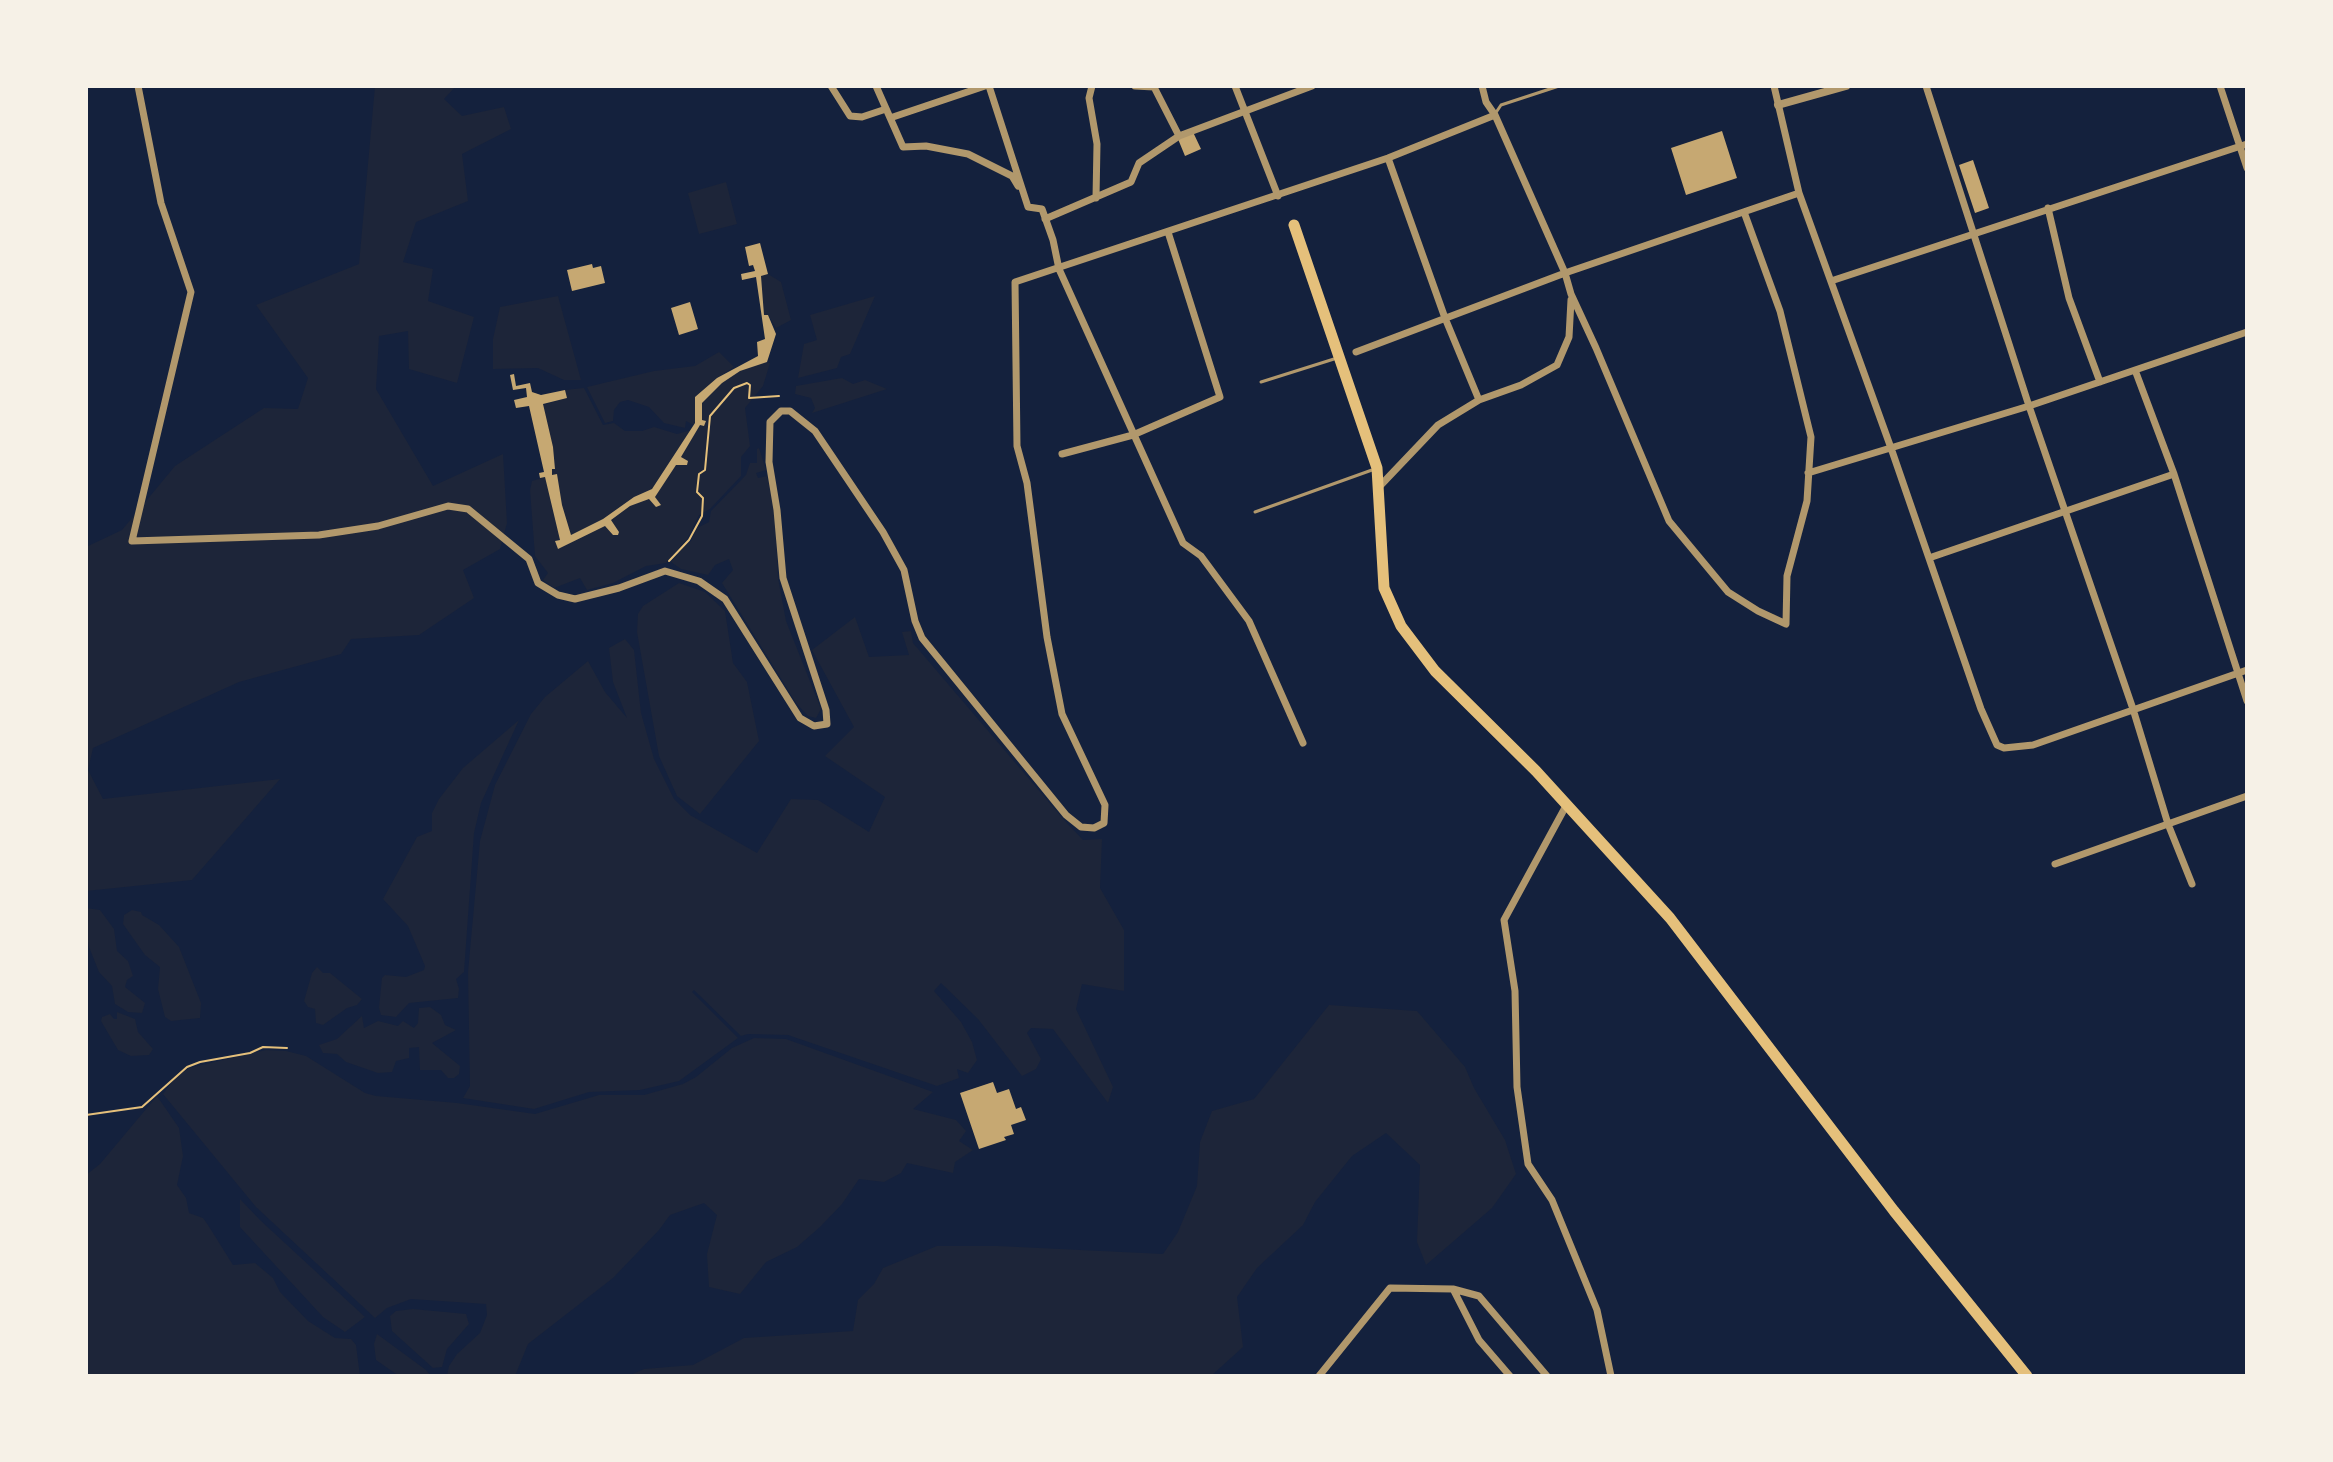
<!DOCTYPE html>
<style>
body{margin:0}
#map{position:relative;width:2333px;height:1462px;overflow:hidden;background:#14213d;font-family:"Golos Text",sans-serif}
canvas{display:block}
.frame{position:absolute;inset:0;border:88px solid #f6f1e7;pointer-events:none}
</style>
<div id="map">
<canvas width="2333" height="1462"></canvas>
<div class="frame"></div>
</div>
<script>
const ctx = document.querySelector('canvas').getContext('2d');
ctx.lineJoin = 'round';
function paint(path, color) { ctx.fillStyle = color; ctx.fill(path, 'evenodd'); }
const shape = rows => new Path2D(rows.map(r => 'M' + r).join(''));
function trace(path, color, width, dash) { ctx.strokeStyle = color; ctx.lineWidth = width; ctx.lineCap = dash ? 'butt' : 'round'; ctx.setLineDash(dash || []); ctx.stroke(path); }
paint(shape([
 [375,86,456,86,444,99,462,116,504,107,511,129,462,154,468,201,416,222,403,262,433,269,428,301,474,317,457,383,409,369,408,331,379,336,376,389,433,486,503,454,507,523,500,549,463,570,474,598,419,635,351,639,341,654,239,682,93,748,88,770,103,799,280,779,192,880,86,891,86,547,122,530,175,466,264,408,298,409,308,378,256,305,359,264],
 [726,182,737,224,699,234,688,193],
 [768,274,781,282,791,320,776,328,768,315,764,315,761,276],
 [558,296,581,380,564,380,538,368,493,369,493,339,500,307],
 [875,296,850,354,841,357,837,368,798,378,804,344,817,340,810,315],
 [719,352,734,367,717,378,696,397,695,423,694,425,686,421,685,428,664,423,649,407,628,400,620,402,614,410,613,421,605,423,587,387,654,371,695,366],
 [767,362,770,363,763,386,745,408,750,446,741,457,741,476,710,509,699,515,687,539,666,563,646,566,613,583,587,590,580,578,554,588,543,580,548,573,535,556,530,490,532,481,545,477,560,540,555,541,558,549,605,526,613,535,618,535,619,532,611,520,630,506,649,499,660,504,655,497,676,465,687,465,688,461,681,457,700,425,705,421,702,420,702,403,722,383,740,371],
 [842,378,853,384,865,380,887,389,812,413,815,408,811,398,795,394,796,386],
 [584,388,603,425,614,423,625,431,642,431,654,427,677,434,691,430,652,489,634,497,603,519,571,535,562,505,557,475,552,475,552,469,555,468,553,448,543,405,567,398,565,390],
 [759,448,766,470,756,473,758,478,767,476,775,511,778,578,786,621,821,709,816,718,808,716,796,703,722,583,733,570,729,559,715,565,708,575,681,569,671,562,682,547,691,541,697,528,709,522,711,511,746,475,750,463,757,463,757,449],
 [679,583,705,592,725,611,733,663,747,682,759,741,700,814,677,796,659,756,637,632,638,614,643,606],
 [855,617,869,657,909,655,902,632,911,631,913,643,1065,821,1083,840,1102,839,1100,888,1124,930,1124,991,1082,984,1076,1009,1113,1087,1108,1103,1053,1029,1031,1028,1027,1033,1041,1059,1036,1069,1022,1076,978,1019,941,983,934,991,961,1022,972,1042,977,1060,968,1073,957,1069,959,1078,937,1086,788,1035,748,1034,741,1036,694,990,692,992,738,1038,679,1081,640,1090,589,1092,534,1109,463,1098,470,1086,468,972,480,841,495,785,531,714,545,697,588,661,605,692,627,718,613,682,609,648,625,639,634,650,641,713,654,759,674,799,690,815,757,853,791,799,818,800,869,832,885,797,825,756,854,727,812,650],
 [519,720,481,803,474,833,464,972,456,979,459,989,458,998,409,1003,396,1017,381,1015,379,1008,382,978,385,975,406,977,424,970,425,966,408,926,383,899,417,837,432,831,432,813,439,799,463,768],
 [86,908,100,910,114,929,117,951,128,961,133,976,127,980,125,987,145,1003,142,1013,128,1012,115,1004,112,986,99,972,89,947,86,932],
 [132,910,141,912,142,915,159,925,179,947,201,1003,200,1018,171,1021,165,1017,158,989,160,967,145,955,123,924,124,915],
 [317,967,323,973,330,973,362,999,357,1005,347,1008,323,1025,316,1023,315,1009,308,1007,304,1001,312,973],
 [1329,1005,1417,1011,1465,1067,1474,1088,1505,1140,1516,1174,1492,1208,1426,1265,1417,1242,1420,1165,1386,1133,1352,1156,1315,1202,1303,1225,1257,1268,1237,1297,1243,1347,1211,1376,628,1376,644,1369,693,1365,744,1338,853,1331,858,1300,874,1284,883,1268,937,1246,998,1246,1163,1254,1178,1232,1197,1186,1200,1142,1212,1111,1254,1099],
 [430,1007,441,1015,445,1025,456,1030,432,1043,460,1066,459,1074,454,1078,448,1078,441,1070,420,1070,419,1047,409,1048,409,1058,396,1061,392,1072,378,1073,346,1062,337,1054,323,1053,319,1045,337,1039,362,1016,364,1028,378,1021,398,1026,403,1021,414,1028,418,1023,419,1008],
 [117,1012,135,1019,138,1032,153,1049,149,1055,131,1056,118,1050,101,1021,102,1017,110,1014,114,1019,117,1019],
 [754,1038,786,1039,933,1092,913,1109,956,1120,966,1131,959,1141,973,1150,955,1162,953,1173,907,1163,901,1173,884,1182,859,1179,842,1204,820,1227,797,1247,766,1262,740,1294,709,1287,707,1254,717,1215,704,1203,670,1215,659,1230,613,1278,528,1344,515,1376,447,1376,449,1366,457,1354,480,1333,487,1315,486,1304,411,1299,387,1308,375,1318,256,1207,163,1094,175,1078,189,1068,266,1050,286,1051,306,1056,365,1093,376,1096,457,1103,535,1114,599,1095,644,1095,683,1084,696,1077,732,1048],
 [157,1096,179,1128,183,1156,177,1185,186,1198,189,1213,203,1218,208,1225,233,1265,255,1263,273,1278,280,1292,308,1321,335,1338,351,1339,356,1345,360,1376,86,1376,86,1175,100,1164],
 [240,1199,260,1220,365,1317,345,1332,323,1317,240,1227],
 [413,1309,466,1314,469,1324,447,1349,442,1367,433,1368,392,1331,390,1316,396,1311],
 [377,1334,426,1370,431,1376,399,1376,376,1360,374,1344]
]), '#1d2539');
paint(shape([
 [1722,131,1737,178,1686,195,1671,148],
 [1193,132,1201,149,1185,156,1178,139],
 [1973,160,1989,208,1975,213,1959,165],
 [760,243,768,274,761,276,764,315,768,315,776,334,767,362,740,371,722,383,702,403,702,420,706,421,704,426,700,425,681,457,688,461,687,465,676,465,655,497,661,505,656,507,649,499,630,506,611,520,619,532,618,535,613,535,605,526,558,549,555,541,560,540,545,477,540,478,539,473,544,472,529,406,516,408,514,400,527,397,526,388,513,390,510,375,514,374,516,386,530,383,532,392,541,395,565,390,567,398,543,404,553,447,555,469,552,469,552,475,557,474,562,505,571,535,603,519,634,497,652,489,695,423,695,397,717,378,758,356,757,342,765,339,756,277,742,280,741,274,755,271,753,265,749,266,745,247],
 [592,264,593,268,601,266,605,283,572,291,567,270],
 [690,302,698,329,679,335,671,308],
 [993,1082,997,1093,1009,1089,1016,1109,1021,1107,1026,1120,1011,1125,1014,1134,1004,1137,1006,1140,979,1149,960,1093]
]), '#c6a872');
trace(shape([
 [669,561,689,540,702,516,703,498,697,492,699,474,705,470,710,416,734,388,747,383,750,385,749,398,779,396],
 [86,1115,142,1107,187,1067,200,1062,250,1053,263,1047,287,1048]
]), '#e5c07b', 2);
trace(shape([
 [1495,114,1501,105,1559,86],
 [1261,382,1334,359],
 [1255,512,1372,470]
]), '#b1986c', 3);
trace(shape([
 [138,86,161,203,191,292,132,541,319,535,378,526,448,506,468,509,529,559,538,583,558,595,575,599,619,588,665,571,699,581,725,599,800,718,814,726,827,724,826,710,783,578,777,510,769,462,770,422,781,411,790,411,815,431,883,532,904,570,915,621,922,638,1066,815,1081,827,1094,828,1104,823,1105,805,1062,714,1047,637,1027,483,1017,446,1015,282,1388,158,1495,115],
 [831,86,850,116,862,117,886,109],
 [876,86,903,147,926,146,968,154,1012,176,1018,186],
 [989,86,1028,207,1042,209,1053,240,1059,269,1183,543,1201,556,1249,621,1303,743],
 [1092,86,1089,98,1097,144,1096,198],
 [1135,86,1154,87,1179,136],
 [1235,86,1278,196],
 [1482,86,1486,102,1495,115,1565,273,1571,294,1596,348,1669,521,1728,592,1758,611,1786,624,1787,576,1807,501,1811,437,1780,311,1744,212],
 [1774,86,1799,193,1891,448,1981,709,1997,745,2004,748,2033,745,2247,670],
 [1926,86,2029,406,2133,709,2168,824,2192,884],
 [2220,86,2247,168],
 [890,118,985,86],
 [1388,158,1445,318,1479,400],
 [2048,208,2069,298,2100,382],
 [1045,219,1131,182,1139,163,1179,136,1312,86],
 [1831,281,2247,144],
 [1356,352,1565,273,1799,193],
 [2135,370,2174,474,2247,701],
 [1062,454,1133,435,1220,397,1168,232],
 [1808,473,2029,406,2247,332],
 [1379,487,1438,425,1479,400,1521,385,1557,365,1569,337,1571,300],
 [1929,558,2174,474],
 [1567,804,1504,920,1515,991,1517,1087,1528,1164,1552,1200,1597,1310,1611,1376],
 [2055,864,2247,796],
 [1319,1376,1390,1288,1453,1289],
 [1510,1376,1479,1340,1453,1289,1479,1296,1547,1376]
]), '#b1986c', 7);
trace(shape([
 [1778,105,1846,86]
]), '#b1986c', 8);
trace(shape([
 [1294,225,1377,468,1384,588,1401,626,1435,671,1536,771,1670,918,1894,1211,2027,1376]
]), '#e5c07b', 11);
</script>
